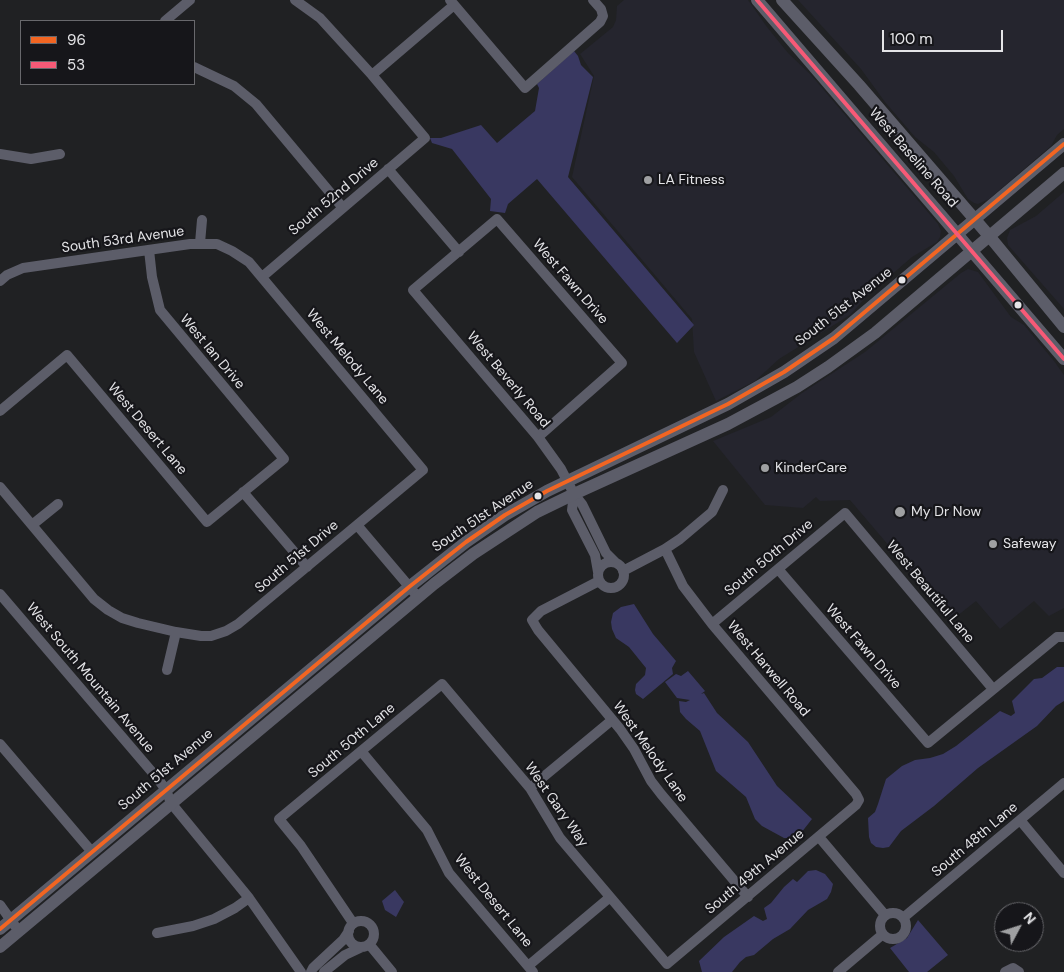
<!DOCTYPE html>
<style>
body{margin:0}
#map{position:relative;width:1064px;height:972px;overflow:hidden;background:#202123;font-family:"DM Sans",sans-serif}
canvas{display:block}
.legend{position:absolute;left:20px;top:20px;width:175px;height:65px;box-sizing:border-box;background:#16161a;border:1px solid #68686c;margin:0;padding:6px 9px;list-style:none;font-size:15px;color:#e4e4e7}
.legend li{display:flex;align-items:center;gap:10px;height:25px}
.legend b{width:25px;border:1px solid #68686c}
.north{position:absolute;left:994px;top:902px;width:50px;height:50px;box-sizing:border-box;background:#16161a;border:1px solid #68686c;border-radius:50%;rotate:50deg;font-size:14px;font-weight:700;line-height:20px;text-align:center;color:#e4e4e7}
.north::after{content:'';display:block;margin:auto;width:18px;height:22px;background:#9fa0a2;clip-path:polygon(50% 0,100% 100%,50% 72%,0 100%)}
.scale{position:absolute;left:882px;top:30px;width:121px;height:22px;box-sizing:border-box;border:2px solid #e4e4e7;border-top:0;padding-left:6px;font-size:15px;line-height:18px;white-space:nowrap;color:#e4e4e7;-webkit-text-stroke:4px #16161a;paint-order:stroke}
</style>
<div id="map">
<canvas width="1064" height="972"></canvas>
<ul class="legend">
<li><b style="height:6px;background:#f26522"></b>96</li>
<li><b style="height:6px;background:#f75a77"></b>53</li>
</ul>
<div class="north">N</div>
<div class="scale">100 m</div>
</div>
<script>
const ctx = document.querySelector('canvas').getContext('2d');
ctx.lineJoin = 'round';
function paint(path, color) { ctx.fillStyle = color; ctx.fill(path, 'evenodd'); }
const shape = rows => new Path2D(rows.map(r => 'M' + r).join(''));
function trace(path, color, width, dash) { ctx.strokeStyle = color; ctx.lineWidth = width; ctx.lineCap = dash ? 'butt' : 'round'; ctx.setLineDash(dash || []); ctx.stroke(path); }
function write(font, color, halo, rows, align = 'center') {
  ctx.font = font + ' "DM Sans",sans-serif'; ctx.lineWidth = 4.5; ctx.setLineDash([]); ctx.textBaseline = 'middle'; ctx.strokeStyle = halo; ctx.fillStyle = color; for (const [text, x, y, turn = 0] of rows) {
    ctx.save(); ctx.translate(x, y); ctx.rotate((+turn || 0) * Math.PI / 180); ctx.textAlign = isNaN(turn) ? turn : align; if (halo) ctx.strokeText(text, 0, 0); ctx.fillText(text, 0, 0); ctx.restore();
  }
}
paint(shape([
 [624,0,748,0,767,27,788,53,811,75,938,224,941,231,940,237,937,242,912,257,868,295,850,315,779,359,755,381,716,401,694,352,692,319,572,177,594,76,580,54,613,27,616,20,617,6],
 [798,0,1064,0,1064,129,1057,135,1051,146,989,199,978,204,974,203,968,199,954,176,934,152,915,137,885,102,861,69],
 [1064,192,1064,309,1008,245,1007,238,1010,230,1036,216],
 [968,269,978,272,1011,317,1024,325,1054,361,1064,375,1064,608,1049,616,1034,601,1000,629,976,601,952,620,850,500,820,501,816,497,803,508,765,505,713,441,771,417,802,393,865,352,961,273]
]), '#25252e');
paint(shape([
 [574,51,578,56,581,65,593,77,568,177,694,325,677,343,537,179,508,204,505,213,490,211,491,199,452,149,432,143,430,138,441,138,481,125,497,143,535,111,539,88,537,84],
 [634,604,653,634,676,661,672,668,673,674,643,699,636,694,635,690,636,684,645,675,646,668,629,647,616,638,612,629,611,622,613,613,621,607],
 [1057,667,1064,667,1064,701,1056,706,1037,726,978,768,934,806,901,831,889,847,883,848,876,847,871,843,869,837,868,818,875,812,878,804,886,779,902,766,915,760,930,758,943,754,956,746,1000,711,1011,716,1015,713,1012,701,1034,679,1042,678],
 [688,671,705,691,701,694,704,693,717,713,748,742,777,786,812,819,801,833,793,838,784,838,762,826,755,819,746,797,716,771,700,731,686,719,680,712,679,701,686,702,690,700,677,698,665,682,676,674,681,676],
 [816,870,825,874,833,884,831,892,827,899,808,910,790,929,773,939,754,955,746,957,740,962,732,972,702,972,699,961,724,937,754,916,763,921,767,919,764,908,771,903,784,887,793,879,797,882,808,871],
 [395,890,404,902,396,917,385,910,382,901],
 [918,920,948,955,927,972,909,972,890,948,907,938]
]), '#393861');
trace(shape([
 [450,0,525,88,600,22,603,16,601,9,593,0],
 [165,21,190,0],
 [194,67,234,86,256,104,343,208],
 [372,75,454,5],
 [0,154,31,159,60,154],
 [388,169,459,252],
 [200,243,202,220],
 [262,277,425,138,372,75,320,18,295,0],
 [0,281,7,275,23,268,190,244,217,244,232,251,249,262,423,470,238,624,226,631,211,636,201,636,176,632,138,623,122,618,108,610,94,599,0,487],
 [0,411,67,355,207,522,284,459,160,310,152,277,149,250],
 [538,437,622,363,497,219,413,290,538,437,561,469,574,494,582,504,606,553,616,563],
 [243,492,307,567],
 [574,494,572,510,595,555,598,572],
 [32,525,58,504],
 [357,525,418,597],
 '598 575a13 13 0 1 1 26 0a13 13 0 1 1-26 0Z',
 [778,569,928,743,1057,637,1064,637],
 [623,571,665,549,680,539,712,512,723,490],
 [599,581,541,611,532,620,538,630,620,729,634,749,651,781,661,794,748,897],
 [0,594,158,779,166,790,171,803,249,898,301,972],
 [712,624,845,513,993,689],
 [167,670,176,632],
 [0,744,92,852],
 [361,751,427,830,449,873,533,972],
 [530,788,612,720],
 [1020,820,1064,873],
 [819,837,885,915],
 [0,905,15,926],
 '880 926a13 13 0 1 1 26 0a13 13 0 1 1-26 0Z',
 [903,918,1064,783],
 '348 934a13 13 0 1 1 26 0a13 13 0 1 1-26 0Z',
 [353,923,301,846,279,819,442,684,530,788,560,838,667,964,856,805,859,800,856,794,712,624,683,586,665,549],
 [157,933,193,926,214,919,235,908,249,898],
 [369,944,392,972],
 [528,966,609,898],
 [311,972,313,968,343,940,349,931],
 [324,972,345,955,362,947],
 [838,972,883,934],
 [1005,972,1013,968,1019,972]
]), '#5c5d69', 10);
trace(shape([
 [757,0,1064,359],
 [782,0,859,85,990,237,1064,327],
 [0,929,409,587,466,542,505,515,547,491,728,404,784,372,834,338,1064,144],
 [0,947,434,584,473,554,537,512,574,494,728,424,797,387,828,367,875,333,1064,173]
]), '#5c5d69', 12);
trace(shape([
 [0,929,409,587,466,542,505,515,547,491,728,404,784,372,834,338,1064,144]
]), '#f26522', 4);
trace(shape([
 [757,0,1064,359]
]), '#f75a77', 4);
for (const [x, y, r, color] of [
 [648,180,5,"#9fa0a2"],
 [902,280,4.5,"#e4e4e7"],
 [1018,305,4.5,"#e4e4e7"],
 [765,468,5,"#9fa0a2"],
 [538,496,4.5,"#e4e4e7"],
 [900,512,6,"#9fa0a2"],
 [993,544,5,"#9fa0a2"]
]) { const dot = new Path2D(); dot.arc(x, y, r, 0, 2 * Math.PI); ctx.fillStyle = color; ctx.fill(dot); trace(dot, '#16161a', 2); }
write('14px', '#e4e4e7', '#16161a', [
 ["West Baseline Road",913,158,49],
 ["South 52nd Drive",334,197,-40],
 ["South 53rd Avenue",123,240,-8],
 ["West Fawn Drive",570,282,49],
 ["South 51st Avenue",844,307,-38],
 ["West Ian Drive",212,352,50],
 ["West Melody Lane",347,357,50],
 ["West Beverly Road",508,380,50],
 ["West Desert Lane",147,429,50],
 ["South 51st Avenue",483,516,-34],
 ["South 51st Drive",297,557,-40],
 ["South 50th Drive",769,558,-40],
 ["West Beautiful Lane",930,592,50],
 ["West Fawn Drive",863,647,49],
 ["West Harwell Road",768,669,50],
 ["West South Mountain Avenue",90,678,50],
 ["South 50th Lane",352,741,-40],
 ["West Melody Lane",650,752,55],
 ["South 51st Avenue",166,770,-40],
 ["West Gary Way",556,805,55],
 ["South 48th Lane",975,840,-40],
 ["South 49th Avenue",755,872,-40],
 ["West Desert Lane",493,901,51]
]);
write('14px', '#e4e4e7', '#16161a', [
 ["LA Fitness",658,180],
 ["KinderCare",775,468],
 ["My Dr Now",911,512],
 ["Safeway",1003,544]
], 'left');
</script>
